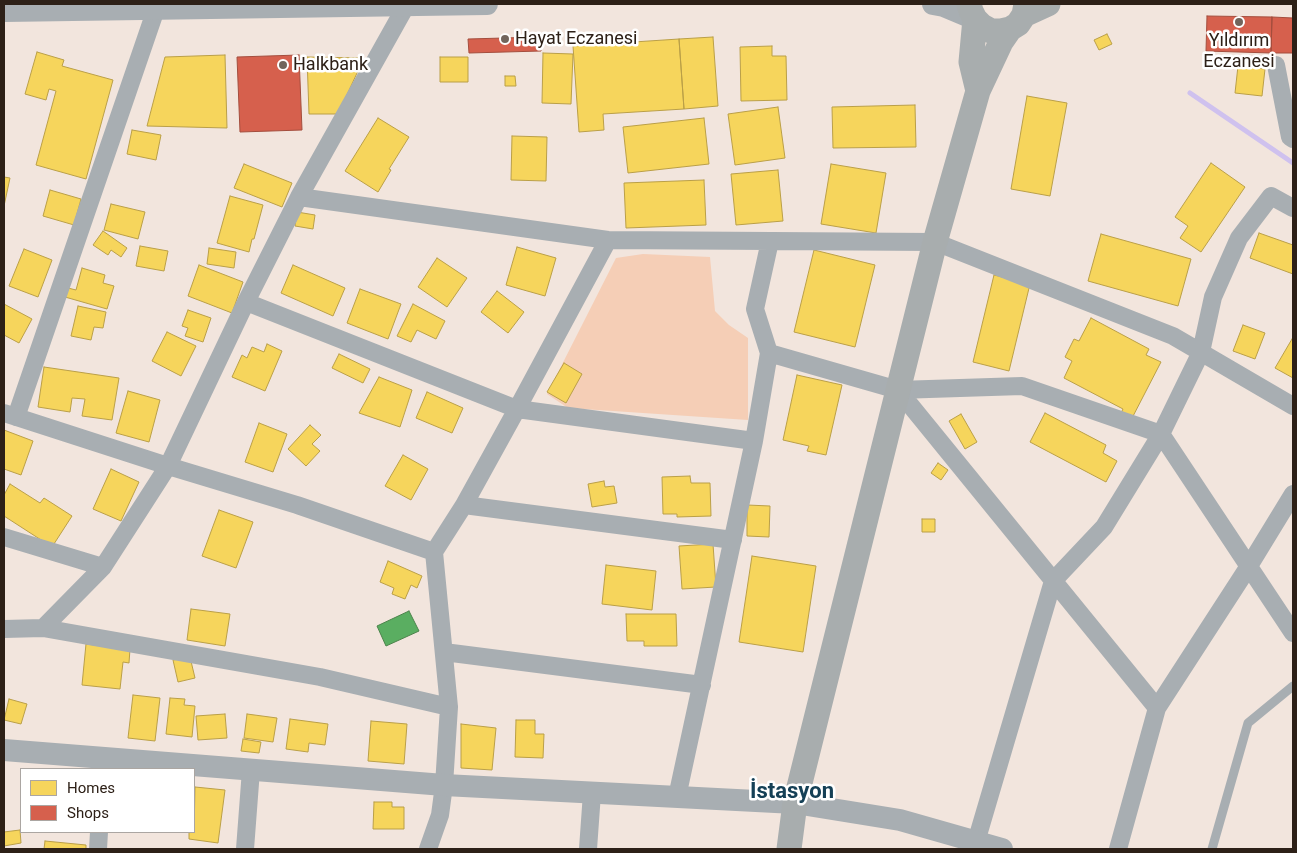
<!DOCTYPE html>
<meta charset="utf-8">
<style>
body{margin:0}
#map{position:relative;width:1297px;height:853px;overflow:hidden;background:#f2e5dd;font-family:Roboto,sans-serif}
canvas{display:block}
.frame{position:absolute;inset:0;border:5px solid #2d2017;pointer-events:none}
.legend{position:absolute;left:20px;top:768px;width:175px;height:65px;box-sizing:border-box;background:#fff;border:1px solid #aba6a2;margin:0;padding:6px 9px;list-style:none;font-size:15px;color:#2d2017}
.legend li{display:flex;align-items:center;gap:10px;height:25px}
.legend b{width:25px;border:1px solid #aba6a2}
</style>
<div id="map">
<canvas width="1297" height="853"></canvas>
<div class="frame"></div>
<ul class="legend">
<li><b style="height:14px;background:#f6d55c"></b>Homes</li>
<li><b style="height:14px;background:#d6604d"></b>Shops</li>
</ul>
</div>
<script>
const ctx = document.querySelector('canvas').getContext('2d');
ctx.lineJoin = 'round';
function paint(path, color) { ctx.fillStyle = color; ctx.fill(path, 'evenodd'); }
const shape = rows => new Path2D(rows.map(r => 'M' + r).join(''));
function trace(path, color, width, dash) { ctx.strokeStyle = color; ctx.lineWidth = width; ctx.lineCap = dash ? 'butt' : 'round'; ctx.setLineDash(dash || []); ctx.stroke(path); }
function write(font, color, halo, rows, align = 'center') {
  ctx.font = font + ' Roboto,sans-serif'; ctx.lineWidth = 5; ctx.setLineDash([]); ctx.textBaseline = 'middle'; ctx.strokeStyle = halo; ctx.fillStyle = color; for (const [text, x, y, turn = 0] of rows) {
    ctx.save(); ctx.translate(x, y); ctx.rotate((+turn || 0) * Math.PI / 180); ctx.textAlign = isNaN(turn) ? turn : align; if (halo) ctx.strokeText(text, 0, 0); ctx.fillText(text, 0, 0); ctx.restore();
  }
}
paint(shape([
 [643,254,710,257,715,311,729,325,748,338,748,420,568,408,547,394,616,258]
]), '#f5ceb6');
const homes = shape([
 [1107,34,1112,44,1099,50,1094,40,1107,34],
 [713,37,718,106,684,109,679,39,713,37],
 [679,39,684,109,603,114,604,130,579,132,573,46,679,39],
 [772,46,772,56,786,56,787,100,741,101,740,47,772,46],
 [37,52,64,60,62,66,113,80,86,179,36,165,56,91,49,89,46,100,25,94,37,52],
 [543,53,573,54,571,104,542,103,543,53],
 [225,55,227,128,147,126,165,57,225,55],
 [307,57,364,58,338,114,309,114,307,57],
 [440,57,468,57,468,82,440,82,440,57],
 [1238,66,1265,69,1262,96,1235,93,1238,66],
 [505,76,515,76,516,86,505,86,505,76],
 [1027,96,1067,103,1050,196,1011,189,1027,96],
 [915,105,916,147,833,148,832,107,915,105],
 [778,107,785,158,735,165,728,114,778,107],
 [378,118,409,137,389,169,391,170,378,192,345,171,378,118],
 [704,118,709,164,628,173,623,127,704,118],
 [132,130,161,135,156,160,127,154,132,130],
 [512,136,547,137,546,181,511,180,512,136],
 [1211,163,1245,187,1201,252,1180,238,1188,226,1175,217,1211,163],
 [244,164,292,183,282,207,234,188,244,164],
 [831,164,886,173,876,233,821,224,831,164],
 [778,170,783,221,736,225,731,174,778,170],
 [4,177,10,178,4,206,4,177],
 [704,180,706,225,626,228,624,183,704,180],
 [50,190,81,199,74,225,43,216,50,190],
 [230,196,263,205,254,239,252,239,249,252,217,243,230,196],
 [111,204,145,212,138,239,104,230,111,204],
 [297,212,315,215,313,229,295,226,297,212],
 [103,231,127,248,121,257,111,250,108,255,93,245,103,231],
 [1259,233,1293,245,1293,274,1250,258,1259,233],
 [1101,234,1191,259,1178,306,1088,281,1101,234],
 [140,246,168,251,164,271,136,266,140,246],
 [517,247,556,258,545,296,506,285,517,247],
 [209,248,236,252,234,268,207,264,209,248],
 [24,249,52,260,38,297,9,286,24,249],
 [814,250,875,265,855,347,794,332,814,250],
 [437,258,467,278,447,307,418,287,437,258],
 [199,265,243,282,232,313,188,296,199,265],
 [293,265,345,288,333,316,281,293,293,265],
 [82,268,105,275,103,283,114,286,107,309,65,297,68,288,76,290,82,268],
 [994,275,1030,284,1009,371,973,362,994,275],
 [360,289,401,304,388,339,347,323,360,289],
 [497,291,524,312,508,333,481,312,497,291],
 [4,304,32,319,19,343,4,335,4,304],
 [413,304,445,321,436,339,417,330,411,342,397,336,413,304],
 [78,306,106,312,103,328,94,327,91,340,71,336,78,306],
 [188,310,211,318,203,342,185,336,188,328,182,326,188,310],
 [1091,318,1149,349,1146,355,1161,362,1130,422,1119,417,1123,409,1064,378,1072,361,1065,357,1074,339,1079,341,1091,318],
 [1243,325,1265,333,1255,359,1233,351,1243,325],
 [167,332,196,346,181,376,152,361,167,332],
 [1292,339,1293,339,1293,378,1275,368,1292,339],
 [267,344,282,351,265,391,232,377,242,355,247,358,252,347,264,352,267,344],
 [339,354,370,369,363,383,332,368,339,354],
 [564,363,582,374,566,403,547,392,564,363],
 [44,367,119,378,112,420,82,416,85,399,72,398,70,412,38,407,44,367],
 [797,375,842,385,826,455,807,451,809,446,783,440,797,375],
 [379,377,412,390,400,427,359,413,379,377],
 [128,391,160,400,149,442,116,433,128,391],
 [427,392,463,408,452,433,416,418,427,392],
 [1045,413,1106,445,1103,453,1117,461,1106,482,1030,442,1045,413],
 [961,414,977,442,965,449,949,421,961,414],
 [259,423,287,434,273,472,245,462,259,423],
 [310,425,321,435,312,444,320,451,306,466,288,449,310,425],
 [4,430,33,441,21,475,4,469,4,430],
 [403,455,428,469,411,500,385,486,403,455],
 [938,463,948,470,941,480,931,473,938,463],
 [111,469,139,482,121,521,93,509,111,469],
 [690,476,691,483,710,483,711,516,677,517,677,514,663,514,662,477,690,476],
 [604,481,605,487,614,486,617,503,592,507,588,484,604,481],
 [10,484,40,503,44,498,72,516,52,547,4,516,4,495,10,484],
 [747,505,770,506,769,537,747,536,747,505],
 [219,510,253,522,236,568,202,556,219,510],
 [922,519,935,519,935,532,922,532,922,519],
 [713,544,716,587,682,589,679,546,713,544],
 [752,556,816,566,803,652,739,642,752,556],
 [388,561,422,576,417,588,411,585,405,599,392,594,394,588,380,582,388,561],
 [606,565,656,571,652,610,602,604,606,565],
 [191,609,230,614,225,646,187,640,191,609],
 [626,614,676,614,677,646,644,646,644,641,627,641,626,614],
 [86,644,130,649,129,663,123,662,120,689,82,685,86,644],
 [190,657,195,678,178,682,173,660,190,657],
 [133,695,160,698,155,741,128,738,133,695],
 [170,698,185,699,184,705,195,706,192,737,166,734,170,698],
 [9,699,27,704,21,724,4,720,9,699],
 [225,714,227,738,198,740,196,716,225,714],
 [247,714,277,718,273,742,244,738,247,714],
 [290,719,328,724,325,745,309,743,308,752,286,749,290,719],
 [516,720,535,720,535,734,544,734,543,758,515,757,516,720],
 [371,721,407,724,404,764,368,761,371,721],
 [461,724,496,728,492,770,461,768,461,724],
 [243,739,261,742,259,753,241,751,243,739],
 [195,787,225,790,218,843,189,839,189,832,194,832,195,787],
 [374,802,392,802,392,807,404,807,404,829,373,829,374,802],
 [20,830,21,843,4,846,4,832,20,830],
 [45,841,86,845,86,849,44,849,45,841]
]);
paint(homes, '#f6d55c');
trace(homes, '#ba9f47', 1);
const shops = shape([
 [1207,16,1272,17,1271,53,1206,51,1207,16],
 [1272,17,1293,18,1293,53,1271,53,1272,17],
 [540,37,541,51,469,53,468,39,540,37],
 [299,55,302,130,240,132,237,57,299,55]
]);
paint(shops, '#d6604d');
trace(shops, '#a34d3d', 1);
const public = shape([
 [409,611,419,631,386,646,377,626,409,611]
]);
paint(public, '#5aae61');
trace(public, '#4c834b', 1);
trace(shape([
 [1190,93,1293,163]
]), '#cfc1ee', 5);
trace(shape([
 [1212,849,1248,723,1293,686]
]), '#a8aeb2', 9);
trace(shape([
 [1276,65,1290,137,1293,139],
 [299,197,608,240,935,242,1173,336,1293,406],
 [246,302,517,409,754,441],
 [769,353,898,390,1022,386,1161,434,1293,633],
 [898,390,1157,708],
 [4,413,168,466,297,505,434,552],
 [16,417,156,9],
 [464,505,733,540],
 [4,537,103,567],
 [43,628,103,567,168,466,246,302,299,197,407,4],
 [4,629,43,628,320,677,449,707],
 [444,652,702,685],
 [677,797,754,441,769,353,755,309,770,241],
 [976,842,1053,581,1104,527,1161,434,1201,352,1213,297,1239,238,1271,196,1293,208],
 [98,849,99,832],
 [245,849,251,770],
 [428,849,440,815,444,785,449,707,434,552,464,505,517,409,608,240],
 [588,849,592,793],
 [1118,849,1157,708,1249,566,1293,494]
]), '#a8aeb2', 18);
trace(shape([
 [933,4,944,6,975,19],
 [4,11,487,4],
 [4,750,444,785,795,803,900,820,1002,849]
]), '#a8aeb2', 22);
trace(shape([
 [969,4,971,11,975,19,982,26,991,31,1001,31,1010,29,1018,24,1024,15,1026,4],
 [1024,15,1048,4],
 [975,19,971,62,978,91],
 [789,849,795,803,935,242,978,91,1001,42,1010,29]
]), '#a8adae', 25);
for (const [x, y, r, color] of [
 [1239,22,5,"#72655c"],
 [505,39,5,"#72655c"],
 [283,65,5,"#72655c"]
]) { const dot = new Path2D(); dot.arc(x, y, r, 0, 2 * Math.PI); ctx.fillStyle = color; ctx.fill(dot); trace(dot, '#fff', 2); }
write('18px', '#2d2017', '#fff', [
 ["Hayat Eczanesi",515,39],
 ["Yıldırım",1239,41,"center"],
 ["Eczanesi",1239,62,"center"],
 ["Halkbank",293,65]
], 'left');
write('bold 22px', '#154056', '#fff', [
 ["İstasyon",792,792]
]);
</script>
